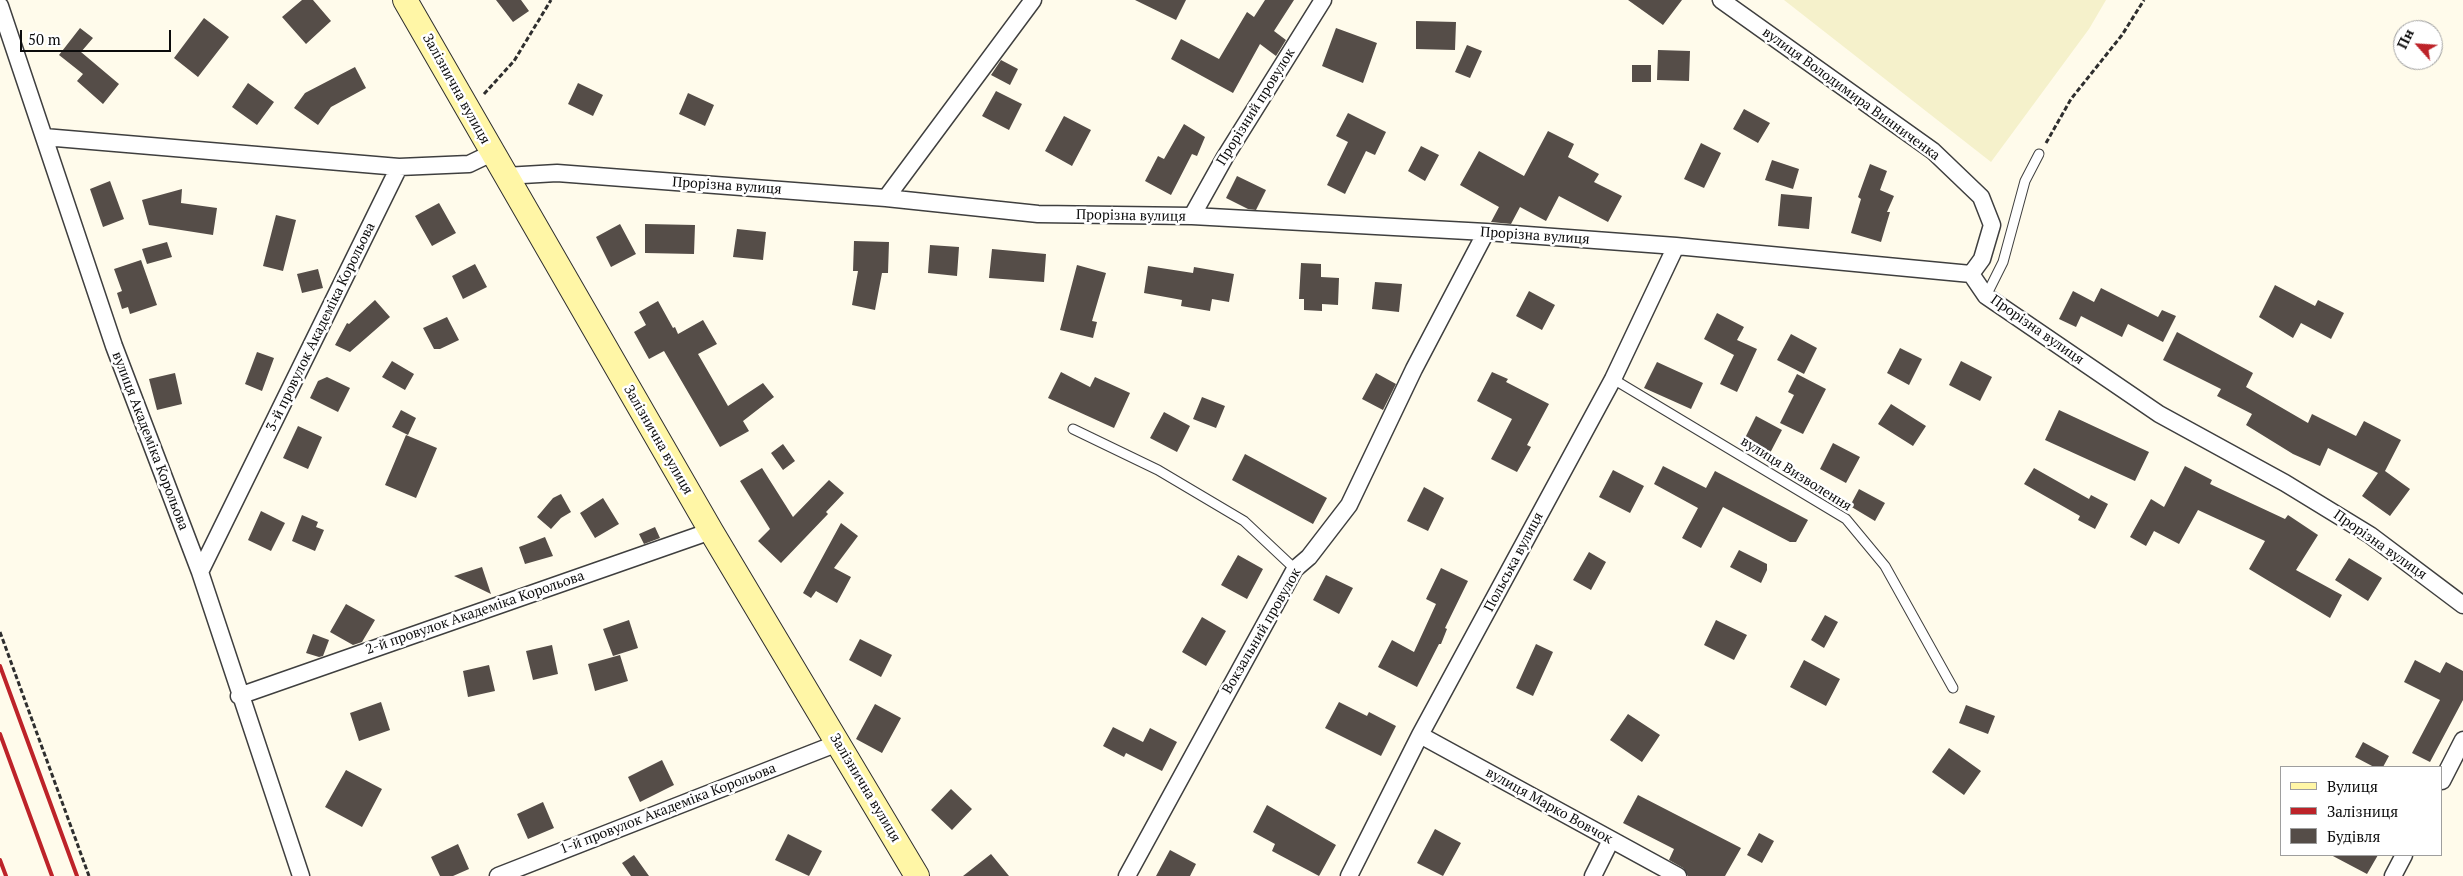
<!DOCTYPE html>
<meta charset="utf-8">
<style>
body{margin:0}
#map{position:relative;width:2463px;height:876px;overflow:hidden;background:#fffbeb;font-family:"PT Serif",serif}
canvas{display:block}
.legend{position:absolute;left:2280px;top:766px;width:162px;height:90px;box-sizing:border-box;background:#fff;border:1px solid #9e9e9e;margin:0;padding:6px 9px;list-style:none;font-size:15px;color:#0c0c0c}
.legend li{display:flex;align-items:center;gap:10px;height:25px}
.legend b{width:25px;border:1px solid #9e9e9e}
.north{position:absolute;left:2393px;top:20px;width:50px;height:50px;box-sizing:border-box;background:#fff;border:1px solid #9e9e9e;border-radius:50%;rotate:296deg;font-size:14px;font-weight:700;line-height:20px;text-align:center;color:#0c0c0c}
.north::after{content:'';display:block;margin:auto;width:18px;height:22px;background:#bd2329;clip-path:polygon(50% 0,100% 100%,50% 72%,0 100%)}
.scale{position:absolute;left:20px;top:30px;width:151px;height:22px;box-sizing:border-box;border:2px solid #0c0c0c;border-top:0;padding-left:6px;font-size:15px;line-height:18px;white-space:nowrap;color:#0c0c0c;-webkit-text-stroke:4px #fff;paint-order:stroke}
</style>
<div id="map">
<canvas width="2463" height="876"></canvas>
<ul class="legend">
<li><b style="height:6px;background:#fff6a6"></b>Вулиця</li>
<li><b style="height:6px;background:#bd2329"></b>Залізниця</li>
<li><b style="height:14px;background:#554d48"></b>Будівля</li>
</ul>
<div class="north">Пн</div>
<div class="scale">50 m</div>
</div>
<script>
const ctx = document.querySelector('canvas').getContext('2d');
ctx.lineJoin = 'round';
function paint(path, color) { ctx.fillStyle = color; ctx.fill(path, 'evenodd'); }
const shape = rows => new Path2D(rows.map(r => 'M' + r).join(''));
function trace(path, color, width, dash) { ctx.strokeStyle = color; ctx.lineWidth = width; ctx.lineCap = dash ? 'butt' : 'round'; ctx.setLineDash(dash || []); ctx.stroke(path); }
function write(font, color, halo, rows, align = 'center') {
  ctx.font = font + ' "PT Serif",serif'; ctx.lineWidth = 5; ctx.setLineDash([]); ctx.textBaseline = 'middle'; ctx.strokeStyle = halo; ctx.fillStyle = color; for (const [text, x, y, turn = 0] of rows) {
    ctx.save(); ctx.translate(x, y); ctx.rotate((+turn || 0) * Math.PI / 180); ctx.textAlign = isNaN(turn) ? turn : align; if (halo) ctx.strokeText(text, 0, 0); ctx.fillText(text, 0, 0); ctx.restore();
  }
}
paint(shape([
 [1784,0,2106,0,2089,29,1991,162]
]), '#f5f1cb');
paint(shape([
 [302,0,313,0,331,21,306,44,282,17],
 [496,0,521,0,529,11,513,22],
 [1135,0,1186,0,1176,20],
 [1265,0,1294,0,1274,31,1286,40,1276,56,1260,44,1233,93,1171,59,1181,39,1219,59,1247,12,1254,17],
 [1628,0,1682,0,1663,25],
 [204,18,229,37,198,77,174,58],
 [1416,21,1456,22,1455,50,1416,49],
 [80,28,93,38,81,52,119,84,103,104,77,81,83,74,59,55],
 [1336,28,1377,43,1363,83,1322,66],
 [1467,45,1482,51,1470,78,1455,72],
 [1658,50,1690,51,1689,81,1657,80],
 [1001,60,1018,69,1010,85,991,75],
 [1632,65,1651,65,1651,82,1632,82],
 [355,67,366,88,331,107,318,125,294,108,305,93],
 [248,83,274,102,257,125,232,107],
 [578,83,603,95,593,116,568,104],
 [996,91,1022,104,1009,130,982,116],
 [688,93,714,105,705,126,679,114],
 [1744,109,1770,123,1758,143,1733,129],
 [1348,113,1386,132,1375,155,1366,151,1345,194,1327,185,1348,142,1336,136],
 [1064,116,1091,130,1072,166,1045,151],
 [1184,124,1205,137,1197,156,1192,154,1171,195,1145,181,1158,156,1164,159],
 [1548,131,1574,144,1568,157,1599,174,1594,182,1622,196,1608,222,1559,196,1546,221,1520,207,1511,224,1491,222,1499,207,1460,185,1479,151,1524,176],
 [1701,143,1721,153,1704,188,1684,179],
 [1421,146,1439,155,1425,181,1408,171],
 [1772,160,1799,169,1793,189,1765,180],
 [1870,164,1887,171,1880,190,1894,196,1887,212,1890,212,1881,242,1851,233,1861,199,1858,197],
 [1237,176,1266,190,1256,210,1248,209,1226,198],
 [110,181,124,219,103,227,90,189],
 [182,189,181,203,217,208,213,235,149,225,142,200],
 [1781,194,1812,197,1809,229,1778,226],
 [439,203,456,233,432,246,415,216],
 [276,215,296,220,283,271,263,266],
 [620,224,636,254,611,267,596,237],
 [645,224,695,225,694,254,645,253],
 [737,229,766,232,763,260,733,257],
 [854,241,889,242,888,273,882,273,875,310,852,305,858,271,853,271],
 [167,242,172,257,147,264,142,249],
 [930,245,959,247,957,276,928,273],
 [992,249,1046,254,1044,282,989,278],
 [141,260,157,305,130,314,128,307,122,309,117,293,122,291,114,269],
 [1301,263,1321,264,1321,277,1339,278,1338,305,1322,304,1322,311,1304,310,1304,299,1299,299],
 [475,264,487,287,463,299,452,276],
 [1077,265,1106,273,1092,321,1097,322,1093,338,1060,330],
 [1148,266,1193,273,1194,267,1234,274,1229,302,1212,299,1210,311,1181,306,1182,300,1144,293],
 [318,269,323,288,302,293,297,274],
 [1375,282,1402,284,1399,312,1372,309],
 [2275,285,2315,306,2318,300,2344,313,2331,339,2301,323,2293,338,2259,317],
 [2101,288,2158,317,2162,310,2176,316,2163,342,2128,324,2122,337,2081,316,2076,327,2059,319,2073,291,2094,302],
 [1529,291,1555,305,1542,330,1516,316],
 [375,300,390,317,350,352,335,345,347,323,349,324],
 [658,301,673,328,675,327,678,334,703,320,717,344,698,354,728,406,763,383,774,397,743,421,749,431,720,447,664,351,649,359,634,332,646,325,639,312],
 [1717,313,1744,327,1737,340,1757,349,1737,392,1720,384,1734,355,1704,339],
 [447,317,459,340,440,349,434,349,423,328],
 [2177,332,2253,373,2246,387,2308,423,2312,414,2356,436,2364,421,2401,440,2385,471,2410,489,2390,516,2362,496,2378,473,2328,448,2320,466,2293,454,2246,425,2252,414,2217,396,2221,389,2163,360],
 [1791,334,1817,348,1804,374,1777,360],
 [1900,348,1922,359,1909,385,1887,373],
 [257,352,274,358,262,391,245,384],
 [392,361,414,374,405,390,382,377],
 [1961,361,1992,377,1980,401,1949,385],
 [1657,362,1703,383,1691,409,1644,388],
 [1061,372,1090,387,1095,377,1130,393,1114,428,1048,398],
 [1492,372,1508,379,1506,382,1549,404,1527,445,1531,447,1517,472,1491,459,1512,419,1477,401],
 [175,373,182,404,157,410,149,379],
 [1376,373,1396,384,1383,410,1362,399],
 [1797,374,1826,389,1803,434,1780,423,1794,395,1788,392],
 [327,377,350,388,338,412,310,398,318,381],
 [1202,397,1225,406,1216,428,1193,419],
 [1891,404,1926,426,1913,446,1878,424],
 [401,410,416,418,408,435,392,427],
 [2059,410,2149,452,2135,481,2045,440],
 [1164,412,1190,426,1177,452,1150,438],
 [1756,416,1782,430,1769,455,1743,442],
 [298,426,322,437,308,469,283,458],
 [406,435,437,448,416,498,385,485],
 [1833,443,1860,457,1846,483,1820,469],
 [783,444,795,461,783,470,771,453],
 [1245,454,1327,498,1313,524,1232,480],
 [1663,466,1706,488,1715,471,1808,520,1796,542,1790,542,1723,507,1701,548,1682,538,1698,508,1654,484],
 [2185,466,2212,480,2210,484,2285,519,2288,515,2318,535,2296,570,2342,595,2330,618,2249,569,2265,541,2198,510,2179,544,2154,531,2146,546,2130,537,2151,499,2164,507],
 [762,468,793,517,829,480,844,493,826,512,828,514,781,563,758,541,770,529,740,481],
 [2034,468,2089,499,2091,495,2108,504,2095,529,2078,520,2080,516,2024,484],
 [1613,470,1644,486,1630,513,1599,497],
 [1424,487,1444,498,1428,531,1407,521],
 [1859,489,1885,503,1875,521,1850,506],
 [561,494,571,512,561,518,551,529,537,517,553,498],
 [603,498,619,524,595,538,580,513],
 [261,511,285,523,271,551,248,540],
 [302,515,318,522,316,527,324,530,315,551,292,541],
 [841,523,858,536,834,568,851,577,837,603,816,591,811,598,803,593],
 [655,527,660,538,644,544,639,534],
 [545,537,553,556,525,564,519,547],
 [1739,550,1767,564,1767,570,1761,583,1730,567],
 [1589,552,1606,562,1591,590,1573,580],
 [1238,555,1263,569,1247,599,1221,585],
 [2349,558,2382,578,2368,601,2335,580],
 [482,567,491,594,454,576],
 [1441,568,1468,581,1445,628,1447,629,1441,644,1439,644,1417,687,1378,667,1392,640,1414,652,1436,604,1426,599],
 [1326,575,1353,588,1339,614,1313,600],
 [346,604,375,620,362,642,353,645,330,632],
 [1825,615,1838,622,1824,648,1811,640],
 [1202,617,1226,631,1206,666,1182,652],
 [629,620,638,648,613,656,603,629],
 [1716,620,1747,635,1734,660,1704,645],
 [313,634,329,640,323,656,319,657,306,653],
 [860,639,892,655,881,677,849,660],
 [1536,644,1553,652,1533,696,1516,688],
 [552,645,558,674,533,680,526,651],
 [620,655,628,681,595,691,588,664],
 [1804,660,1840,679,1826,706,1790,687],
 [2415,660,2440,673,2446,662,2463,671,2463,700,2430,762,2412,753,2440,700,2404,682],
 [489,665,495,691,468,697,463,671],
 [381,702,390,730,359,741,350,713],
 [1339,702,1367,716,1369,712,1396,726,1381,756,1325,728],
 [875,704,901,718,882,753,856,739],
 [1966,705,1995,716,1988,734,1959,723],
 [1628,714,1660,735,1642,762,1610,740],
 [1113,727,1143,742,1150,728,1177,742,1162,771,1126,753,1124,757,1103,746],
 [2363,742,2389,756,2383,767,2374,767,2355,757],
 [1949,748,1981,771,1964,795,1932,772],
 [662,760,674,785,640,802,628,777],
 [346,770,382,789,362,827,325,807],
 [951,789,972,809,952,830,931,810],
 [1638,795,1741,848,1725,876,1688,876,1683,868,1669,860,1674,849,1623,823],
 [543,802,554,828,528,839,517,814],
 [1267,805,1336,845,1319,876,1272,851,1275,844,1253,832],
 [1435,829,1461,843,1443,876,1417,863],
 [1759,833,1774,841,1762,863,1747,855],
 [788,834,822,851,809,876,775,860],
 [458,844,469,869,453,876,440,876,431,857],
 [1170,850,1196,864,1190,876,1156,876],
 [991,854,1009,876,963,876],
 [634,855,649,876,631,876,622,863],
 [2331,855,2378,855,2367,874]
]), '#554d48');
const lane = shape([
 [1986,296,2003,262,2025,181,2039,154],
 [1613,379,1846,519,1885,566,1953,688],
 [1073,429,1158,470,1244,521,1295,569]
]);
const street = shape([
 [1721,0,1933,151,1981,197,1992,225,1982,259,1971,274],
 [0,6,114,346,200,572,301,876],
 [44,137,399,167],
 [505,176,557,173,886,198,1038,214,1192,216,1486,232,1676,246,1971,274,1986,296,2159,414,2285,483,2370,535,2463,605],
 [886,198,1033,0],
 [1192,216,1225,157,1323,0],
 [200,572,399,167,469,164,492,153],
 [239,696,711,531],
 [1420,735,1678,876],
 [2442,781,2463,740],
 [498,876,838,743],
 [1127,876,1295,569,1309,557,1349,505,1414,369,1486,232],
 [1349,876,1420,735,1613,379,1676,246],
 [1593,876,1611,840],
 [2393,876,2404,855]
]);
const secondary = shape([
 [405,0,711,531,917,876]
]);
trace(lane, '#3f3f3f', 11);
trace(street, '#3f3f3f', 19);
trace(secondary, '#2e2e2e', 26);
trace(shape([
 [484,94,514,61,551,0],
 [2046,143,2071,99,2122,35,2144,0],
 [0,632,89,876]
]), '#2e2e2e', 3, [5, 2.5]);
trace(lane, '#fff', 9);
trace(street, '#fff', 16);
trace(secondary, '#fff6a6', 24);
trace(shape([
 [0,666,77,876],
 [0,734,52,876],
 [0,860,6,876]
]), '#bd2329', 4);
write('14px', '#0c0c0c', '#fff', [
 ["Залізнична вулиця",456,89,61],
 ["вулиця Володимира Винниченка",1851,94,36],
 ["Прорізний провулок",1256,107,-58],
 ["Прорізна вулиця",727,186,4],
 ["Прорізна вулиця",1131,216,1],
 ["Прорізна вулиця",1535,236,4],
 ["3-й провулок Академіка Корольова",321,327,-64],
 ["Прорізна вулиця",2037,330,35],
 ["Залізнична вулиця",658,440,60],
 ["вулиця Академіка Корольова",150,441,69],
 ["вулиця Визволення",1796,474,32],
 ["Прорізна вулиця",2380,545,35],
 ["Польська вулиця",1514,562,-62],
 ["2-й провулок Академіка Корольова",475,613,-19],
 ["Вокзальний провулок",1262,631,-60],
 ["Залізнична вулиця",865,788,59],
 ["вулиця Марко Вовчок",1549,806,29],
 ["1-й провулок Академіка Корольова",668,809,-21]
]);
</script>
